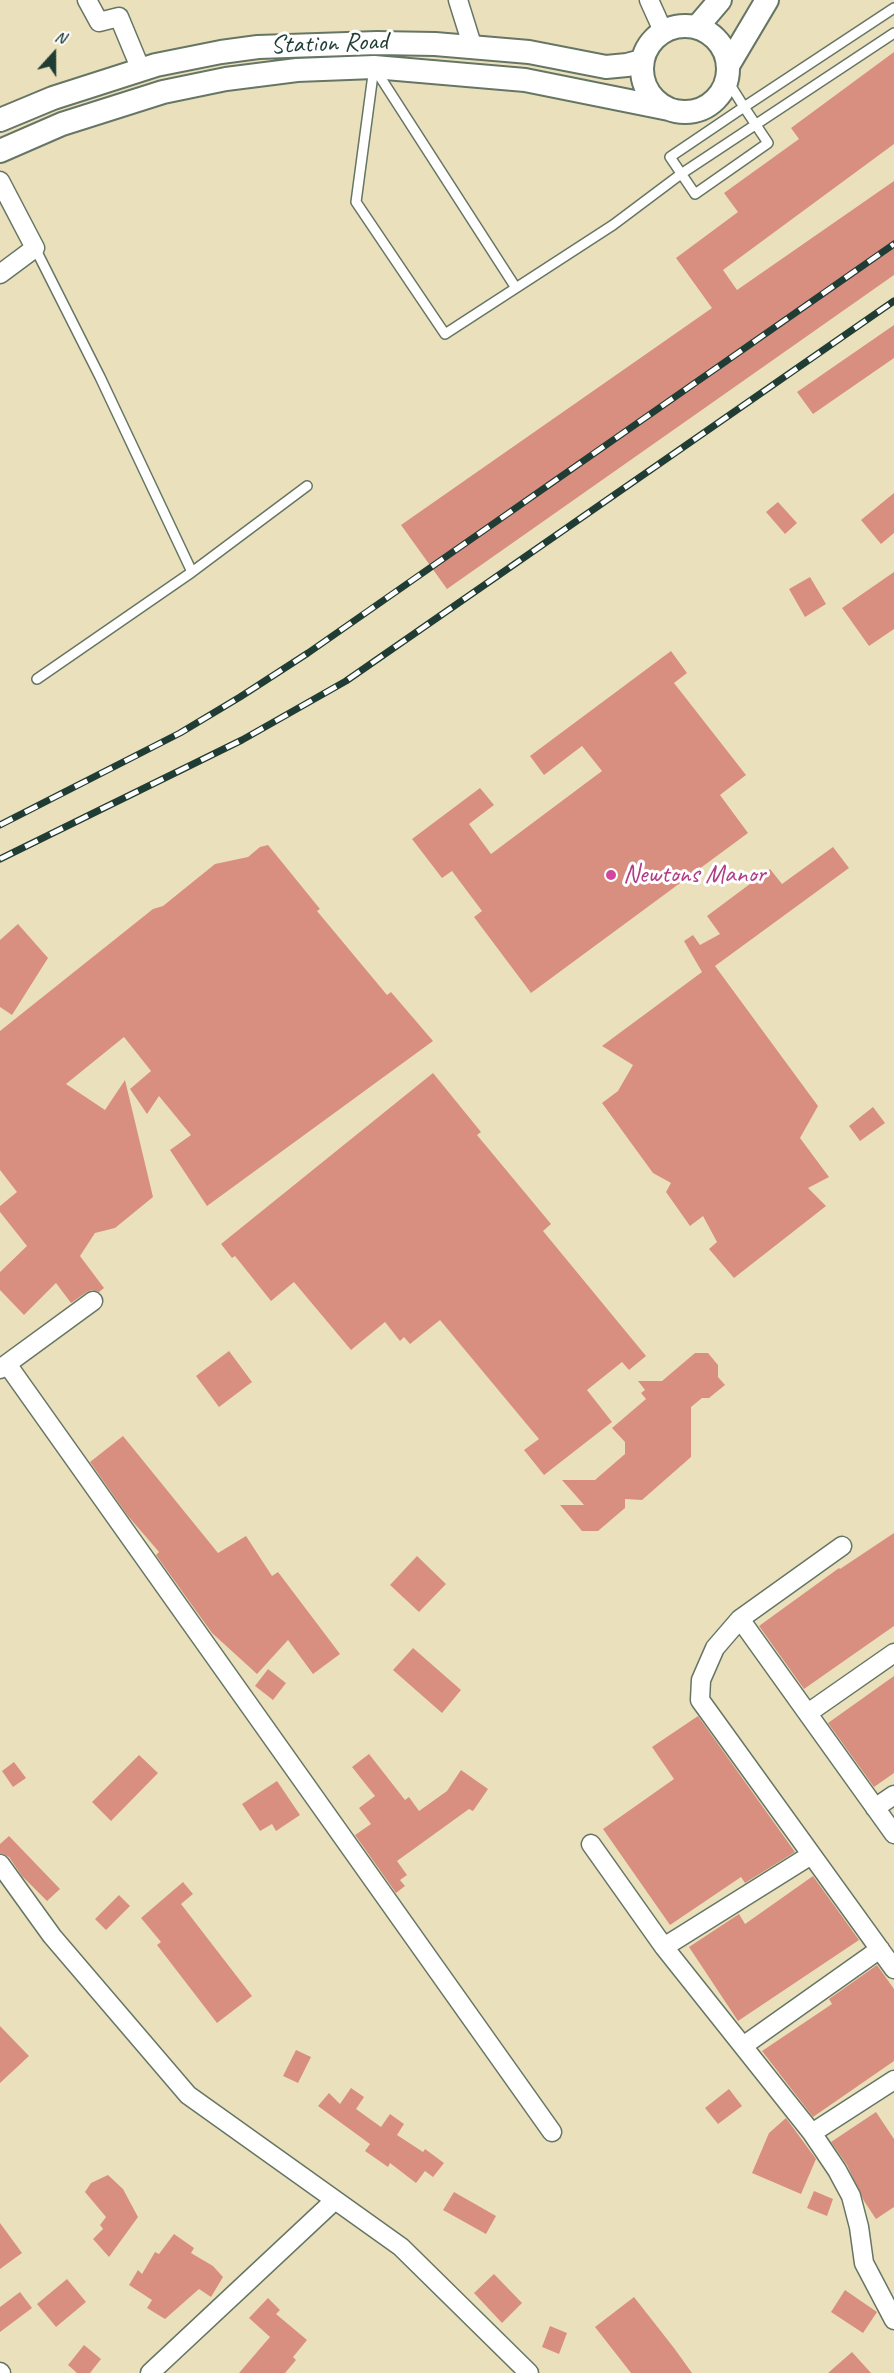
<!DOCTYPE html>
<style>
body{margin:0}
#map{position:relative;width:894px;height:2373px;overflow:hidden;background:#ebe0bc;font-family:Caveat,sans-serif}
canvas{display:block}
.north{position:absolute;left:24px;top:24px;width:60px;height:60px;-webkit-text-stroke:4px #fff;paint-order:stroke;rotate:21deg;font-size:16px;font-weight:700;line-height:24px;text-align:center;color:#1f3d34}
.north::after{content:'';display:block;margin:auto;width:21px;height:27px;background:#1f3d34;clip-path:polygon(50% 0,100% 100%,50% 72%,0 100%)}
</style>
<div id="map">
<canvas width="894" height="2373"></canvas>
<div class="north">N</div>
</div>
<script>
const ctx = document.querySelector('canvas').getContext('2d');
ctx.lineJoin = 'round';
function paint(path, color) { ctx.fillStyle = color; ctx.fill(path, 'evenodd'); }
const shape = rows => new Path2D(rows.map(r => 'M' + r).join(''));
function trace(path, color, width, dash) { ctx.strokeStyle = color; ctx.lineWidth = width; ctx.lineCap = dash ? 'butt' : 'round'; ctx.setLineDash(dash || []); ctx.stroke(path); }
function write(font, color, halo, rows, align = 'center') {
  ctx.font = font + ' Caveat,sans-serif'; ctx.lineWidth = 6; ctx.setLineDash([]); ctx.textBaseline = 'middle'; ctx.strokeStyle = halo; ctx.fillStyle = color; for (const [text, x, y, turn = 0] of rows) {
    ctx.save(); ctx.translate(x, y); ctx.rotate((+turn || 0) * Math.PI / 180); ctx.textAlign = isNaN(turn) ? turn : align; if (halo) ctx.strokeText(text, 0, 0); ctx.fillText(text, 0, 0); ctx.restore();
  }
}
paint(shape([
 [894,52,894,144,723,270,737,290,894,181,894,275,447,589,401,525,712,308,676,258,738,212,724,193,799,139,791,128],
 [894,325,894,358,813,414,797,392],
 [894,493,894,533,881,544,861,520],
 [778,502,797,523,785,534,766,512],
 [894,572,894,629,869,646,842,608],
 [810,577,826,604,805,617,789,589],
 [671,651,687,673,674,683,746,775,720,795,748,833,531,993,474,917,482,911,452,871,442,878,412,839,480,788,494,805,469,824,491,854,602,771,582,746,544,775,530,756],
 [268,845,320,909,317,911,387,995,391,992,433,1041,207,1206,170,1150,191,1135,159,1096,147,1114,130,1089,151,1071,124,1037,66,1084,105,1110,125,1080,153,1197,115,1228,95,1233,80,1256,104,1288,99,1292,92,1290,87,1292,71,1303,56,1283,24,1315,0,1290,0,1272,27,1246,0,1212,0,1206,17,1192,0,1170,0,1031,153,909,163,906,215,864,248,857,260,847],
 [833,847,849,868,715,966,818,1106,800,1138,829,1177,808,1188,826,1206,734,1278,709,1249,717,1242,703,1216,690,1226,666,1192,671,1183,653,1173,602,1103,618,1091,633,1065,602,1046,702,972,684,941,693,935,700,945,720,934,707,916,770,869,782,884],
 [18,924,48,958,12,1015,0,1007,0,940],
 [433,1073,481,1132,477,1135,551,1224,543,1231,646,1356,629,1370,622,1362,587,1390,612,1422,544,1475,524,1450,539,1439,440,1320,410,1344,404,1337,400,1341,385,1322,351,1350,294,1282,271,1301,235,1256,232,1258,221,1244],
 [873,1107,885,1123,860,1141,849,1126],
 [229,1351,252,1382,219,1407,196,1376],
 [695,1353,708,1353,718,1365,718,1377,725,1385,709,1398,702,1398,691,1407,691,1457,642,1500,625,1499,625,1508,598,1531,582,1531,560,1505,584,1505,562,1480,595,1480,625,1454,625,1442,612,1428,646,1399,641,1393,645,1390,638,1381,662,1381],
 [123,1436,218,1553,246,1536,272,1576,278,1572,340,1654,313,1674,288,1640,257,1674,212,1633,156,1555,159,1552,128,1516,90,1462],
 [894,1533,894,1626,804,1689,759,1626,839,1568,840,1569],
 [417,1556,446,1584,419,1612,390,1585],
 [413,1648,461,1690,442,1713,393,1670],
 [268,1669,286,1683,273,1700,255,1686],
 [894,1676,894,1773,874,1787,828,1723],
 [698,1716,795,1852,745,1883,741,1877,670,1925,603,1829,674,1779,652,1747],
 [369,1754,405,1800,409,1797,419,1811,447,1791,461,1770,488,1789,473,1811,469,1809,397,1861,407,1875,400,1880,405,1886,396,1893,355,1835,371,1824,359,1808,375,1796,352,1767],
 [139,1755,158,1773,111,1821,92,1802],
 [14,1762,26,1778,13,1787,2,1771],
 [277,1781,300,1815,276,1831,272,1824,260,1831,242,1804],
 [9,1836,60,1889,47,1901,22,1876,9,1857,0,1853,0,1844],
 [813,1876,859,1940,738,2021,689,1947,739,1914,745,1924],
 [183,1882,193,1894,181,1904,252,1996,217,2023,157,1945,161,1942,141,1918],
 [119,1895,130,1906,106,1930,95,1919],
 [877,1965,894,1989,894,2061,813,2117,762,2051,832,2004,829,1999],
 [0,2026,29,2056,0,2083],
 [296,2050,311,2057,298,2083,283,2076],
 [351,2088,364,2097,356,2109,381,2127,390,2114,404,2124,397,2135,423,2152,425,2149,444,2163,433,2177,425,2171,416,2183,390,2163,388,2167,365,2151,370,2144,318,2106,329,2093,340,2104],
 [729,2089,742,2106,718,2124,705,2108],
 [876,2112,894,2139,894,2207,876,2219,864,2201,847,2165,831,2142],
 [786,2118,816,2159,801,2194,752,2173,769,2133],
 [108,2175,123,2189,138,2217,109,2257,93,2239,103,2229,100,2225,106,2217,85,2192,91,2183],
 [814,2191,833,2199,827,2216,807,2208],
 [454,2192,496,2216,486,2234,443,2210],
 [0,2223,22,2253,0,2269],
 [174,2234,194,2248,191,2253,213,2266,223,2277,211,2297,199,2289,165,2319,147,2308,152,2300,129,2285,138,2270,142,2274,155,2252,159,2254],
 [494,2274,522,2303,502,2323,474,2293],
 [67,2279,86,2302,56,2327,37,2304],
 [845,2290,877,2312,863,2333,831,2312],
 [20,2292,32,2308,0,2332,0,2307],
 [634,2297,674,2348,692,2373,631,2373,595,2327],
 [268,2298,280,2310,276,2314,307,2340,293,2357,296,2360,285,2373,239,2373,270,2337,249,2318],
 [550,2326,567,2333,559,2354,542,2347],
 [84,2345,101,2359,90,2373,77,2373,68,2365],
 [852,2352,871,2373,828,2373]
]), '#d98f80');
const service = shape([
 [374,67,356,202,445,334,613,225,681,174,894,33],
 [375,69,516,288],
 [727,80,744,107,768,143,695,194,670,157,744,107,894,8],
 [35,248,100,377,192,572],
 [37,679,192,572,307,486]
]);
const minor = shape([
 [87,0,99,22,119,17,141,70],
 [458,0,473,48],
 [649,0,663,31],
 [0,181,35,248,0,274],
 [7,1364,552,2132],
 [0,1369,93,1301],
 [842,1546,740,1619,715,1648,701,1680,700,1700,894,1969],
 [740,1619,894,1834],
 [808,1713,894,1653],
 [875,1808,894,1795],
 [591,1844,664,1947,812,2133,837,2170,851,2196,859,2227,864,2263,894,2320],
 [0,1864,52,1936,188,2095,401,2247,529,2373],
 [664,1947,811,1855],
 [743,2046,880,1949],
 [812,2133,894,2080],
 [0,2372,1,2373],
 [150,2373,335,2200]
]);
const tertiary = shape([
 '642 69a43 43 0 1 1 86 0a43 43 0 1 1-86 0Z',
 [697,27,720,0],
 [729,64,767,0],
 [0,120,53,98,156,65,221,52,258,47,377,43,435,44,529,52,606,67,627,65,642,61],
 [0,151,62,124,163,92,226,79,297,70,374,67,525,80,669,109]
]);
trace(service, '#667664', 12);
trace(minor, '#667664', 21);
trace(tertiary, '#667664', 26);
trace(service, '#fff', 9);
trace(minor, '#fff', 18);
trace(tertiary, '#fff', 22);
const rail = shape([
 [0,825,180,733,240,697,308,653,894,244],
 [0,859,242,740,346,681,894,301]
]);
trace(rail, '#1f3d34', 7);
trace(rail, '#fff', 4.5, [14]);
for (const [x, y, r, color] of [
 [611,875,6,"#d1479c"]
]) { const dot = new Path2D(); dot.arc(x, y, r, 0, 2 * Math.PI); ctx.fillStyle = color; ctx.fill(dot); trace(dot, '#fff', 2); }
write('26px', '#1f3d34', '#fff', [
 ["Station Road",329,44,-2]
]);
write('26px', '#b23c85', '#fff', [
 ["Newtons Manor",623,875]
], 'left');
</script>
